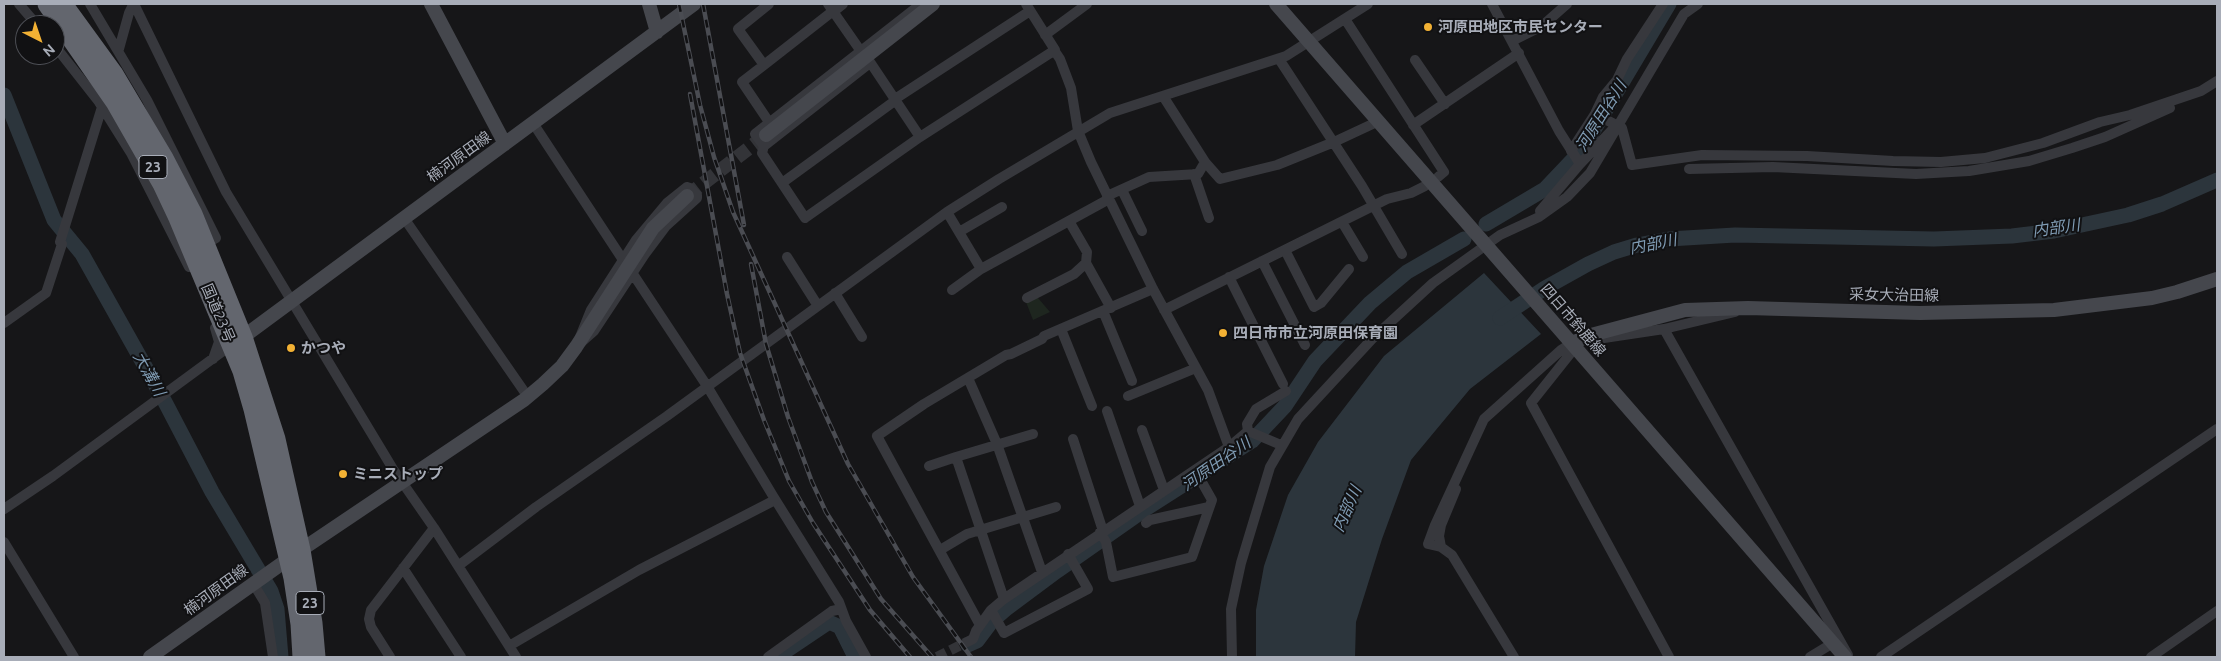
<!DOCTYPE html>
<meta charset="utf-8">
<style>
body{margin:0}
#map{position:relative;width:2221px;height:661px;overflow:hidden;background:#161618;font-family:Ubuntu,sans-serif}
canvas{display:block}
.frame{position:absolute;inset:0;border:5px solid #a8adb8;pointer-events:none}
.north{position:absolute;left:15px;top:15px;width:50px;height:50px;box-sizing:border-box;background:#111113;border:1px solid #4d4f55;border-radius:50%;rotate:139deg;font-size:14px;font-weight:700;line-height:20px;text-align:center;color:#a8adb8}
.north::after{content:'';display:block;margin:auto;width:18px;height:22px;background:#f2b134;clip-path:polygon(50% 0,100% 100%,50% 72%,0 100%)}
</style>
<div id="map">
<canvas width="2221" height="661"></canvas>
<div class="frame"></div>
<div class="north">N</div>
</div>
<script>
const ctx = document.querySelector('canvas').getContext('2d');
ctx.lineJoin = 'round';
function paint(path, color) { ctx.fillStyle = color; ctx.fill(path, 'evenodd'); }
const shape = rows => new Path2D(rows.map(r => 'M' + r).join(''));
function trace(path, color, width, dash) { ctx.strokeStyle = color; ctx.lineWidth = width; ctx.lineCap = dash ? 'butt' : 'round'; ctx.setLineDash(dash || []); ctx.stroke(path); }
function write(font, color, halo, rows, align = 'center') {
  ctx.font = font + ' Ubuntu,"Noto Sans JP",sans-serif'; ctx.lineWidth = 4; ctx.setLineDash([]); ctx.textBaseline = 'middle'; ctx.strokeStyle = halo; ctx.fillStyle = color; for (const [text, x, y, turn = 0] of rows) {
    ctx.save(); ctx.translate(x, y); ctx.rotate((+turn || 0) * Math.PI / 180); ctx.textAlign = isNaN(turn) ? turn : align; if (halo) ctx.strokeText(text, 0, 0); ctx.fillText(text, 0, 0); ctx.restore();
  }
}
paint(shape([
 [1034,297,1038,298,1050,312,1033,320,1026,302]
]), '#1e261f');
paint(shape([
 [1484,273,1541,334,1470,389,1411,460,1382,539,1356,622,1355,657,1256,657,1256,610,1264,566,1288,495,1318,442,1384,356]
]), '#2c353c');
trace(shape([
 [4,95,54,220,82,254,165,402,212,492,271,591,277,609,281,657],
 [1486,224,1545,189,1582,150,1669,4],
 [1500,318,1545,288,1588,264,1614,252,1637,245,1669,239,1735,235,1934,239,2012,236,2054,231,2128,215,2162,204,2217,180],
 [968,645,977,641,992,621,1006,609,1057,571,1144,510,1252,441,1285,406,1315,361,1370,303,1407,272,1464,239],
 [777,657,829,622,840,627,855,657]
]), '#2c353c', 15);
trace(shape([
 [937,657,967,642]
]), '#333438', 10, [10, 5]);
trace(shape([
 [687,196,766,135]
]), '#333438', 14, [14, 7]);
trace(shape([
 [19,4,37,25],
 [90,4,147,100,216,238,205,244],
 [134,4,226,192,393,469,434,528,516,657],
 [828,4,860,50],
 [921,4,755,134,764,146,762,153,805,218,920,137,1055,50,1026,4],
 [1492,4,1559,131,1580,164],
 [1663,4,1627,59,1617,80,1603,97,1595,114,1622,128,1632,165,1702,155,1807,156,1893,161,1941,162,1985,158,2043,143,2100,122,2130,115,2201,91,2217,81],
 [833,12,843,4],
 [1345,19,1444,172,1438,177],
 [1045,35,1087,4],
 [1512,41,1542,26,1567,4],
 [55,46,99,102,131,153,189,267],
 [119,49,129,13,133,5,132,4],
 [1054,50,1060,59,1071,88,1078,131,1091,162,1153,289,1208,390,1229,447],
 [1279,59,1362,186,1402,254],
 [1415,60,1445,104],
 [870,62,920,137],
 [764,65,833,11],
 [895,99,1030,11],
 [769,122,742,82,764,65,738,29,769,4],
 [533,123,623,260],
 [1413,125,1519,53],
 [764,146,866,66],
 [1571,151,1595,114],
 [1205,162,1220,179,1277,165,1334,142,1379,121],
 [1689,169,1773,167,1916,174,1969,171,2029,161,2072,148,2105,137,2170,108],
 [1194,174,1209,218],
 [782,183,896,100],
 [687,187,690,188,697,195,697,198,666,226,645,254,594,331,576,347,591,310,636,240,667,203,687,187],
 [1122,190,1142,231],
 [1107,196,1149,177,1198,174,1205,162,1163,96],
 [1540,211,1580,164,1613,129],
 [947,212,981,269],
 [404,218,528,397],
 [1342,222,1363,257],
 [959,232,1002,207],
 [60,242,102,107],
 [1285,250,1314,307,1321,303,1349,269],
 [787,257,818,306],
 [1262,261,1305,345],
 [1086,263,1111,308],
 [633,274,707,386,773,496,839,602,846,621,866,657],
 [1229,277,1283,384],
 [952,290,981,269,1109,199],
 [835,293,862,337],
 [1027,298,1074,274,1086,263,1087,252,1069,221],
 [1164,310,1387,199,1411,193,1425,186],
 [1103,311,1132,381],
 [4,323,46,293,62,244],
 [1061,329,1092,406],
 [1664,329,1848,655],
 [1597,336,1604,338,1664,329,1735,312],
 [1572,343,1570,354,1531,403,1669,657],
 [213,359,219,342,215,328],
 [968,378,997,444,1042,572],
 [1128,396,1196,368],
 [1107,411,1140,506],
 [1142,430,1164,490],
 [1248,431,1247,424,1256,409,1286,391],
 [1073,439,1103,531],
 [956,457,1033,434],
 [929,466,956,457,1004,599],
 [1456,489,1441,525,1439,536,1441,547,1452,555,1514,657],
 [4,509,53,476,234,343],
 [1146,523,1150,520,1209,507],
 [1100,532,1106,542,1113,577,1192,557,1212,500,1195,470],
 [4,542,74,657],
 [1441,547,1428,544,1435,525,1484,419,1561,350,1572,343],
 [940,550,967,534,1056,507],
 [458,566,536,507,667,416,947,212,999,179,1110,113,1286,56,1368,4],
 [403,568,461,657],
 [253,583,265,603,273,657],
 [991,610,1004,633,1088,589,1068,554],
 [980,625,877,436,924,404,1006,355,1011,354,1042,339,1044,336,1153,289],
 [967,642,973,639,976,631,991,610,1004,599,1229,447,1248,431,1281,445],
 [509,646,639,570,775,500],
 [390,657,371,627,369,619,371,610,434,528],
 [768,657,832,611,841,609],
 [1232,657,1231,609,1241,563,1270,467,1298,419,1372,339,1433,283,1500,235,1539,217,1567,197,1590,173,1684,14,1698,4],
 [1810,657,1833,643],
 [1881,657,2217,429],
 [2151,657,2217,611]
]), '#37383d', 10);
trace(shape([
 [431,4,505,144],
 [649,4,657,32],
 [1276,4,1845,657],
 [766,135,933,4],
 [243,337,694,4],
 [1572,343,1591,335,1685,310,1748,308,1920,313,2054,310,2152,298,2177,292,2217,279],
 [150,657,301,550,524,400,543,384,562,366,576,347,653,228,687,196]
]), '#45474d', 14);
trace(shape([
 [47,4,115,102,162,184,178,218,242,371,253,409,293,578,300,624,302,657],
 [63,4,114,74,164,158,193,214,243,337,276,439,301,550,313,623,316,657]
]), '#63666e', 19);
const rail = shape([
 [679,4,700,105,714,157,733,212,848,464,913,577,971,657],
 [703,4,744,225],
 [690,94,727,294,740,353,764,420,789,481,813,523,870,610,910,657],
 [751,264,766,344,788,417,812,482,826,512,881,599,932,657]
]);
trace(rail, '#4a4c52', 4.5);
trace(rail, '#111113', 2.5, [8]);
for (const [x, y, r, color] of [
 [1428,27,5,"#f2b134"],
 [1223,333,5,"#f2b134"],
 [291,348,5,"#f2b134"],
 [343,474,5,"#f2b134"]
]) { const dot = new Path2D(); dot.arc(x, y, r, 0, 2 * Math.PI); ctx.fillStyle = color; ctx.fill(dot); trace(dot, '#111113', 2); }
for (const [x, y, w] of [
 [153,167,28],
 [310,603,28]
]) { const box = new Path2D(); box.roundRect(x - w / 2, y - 11.5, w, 23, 4); ctx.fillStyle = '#111113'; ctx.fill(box); trace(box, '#a8adb8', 1); }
write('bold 14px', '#a8adb8', null, [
 ["23",153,167],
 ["23",310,603]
]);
write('bold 15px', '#a8adb8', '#111113', [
 ["河原田地区市民センター",1438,27],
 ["四日市市立河原田保育園",1233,333],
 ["かつや",301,348],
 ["ミニストップ",353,474]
], 'left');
write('15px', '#a8adb8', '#111113', [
 ["楠河原田線",459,157,-36],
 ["采女大治田線",1894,295,1],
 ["国道23号",218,313,67],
 ["四日市鈴鹿線",1573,320,49],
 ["楠河原田線",216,590,-36]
]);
write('italic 16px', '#7f9bb3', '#111113', [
 ["河原田谷川",1601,116,-58],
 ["内部川",2056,228,-8],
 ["内部川",1653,244,-11],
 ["大溝川",149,374,61],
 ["河原田谷川",1216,464,-35],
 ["内部川",1347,509,-66]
]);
</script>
